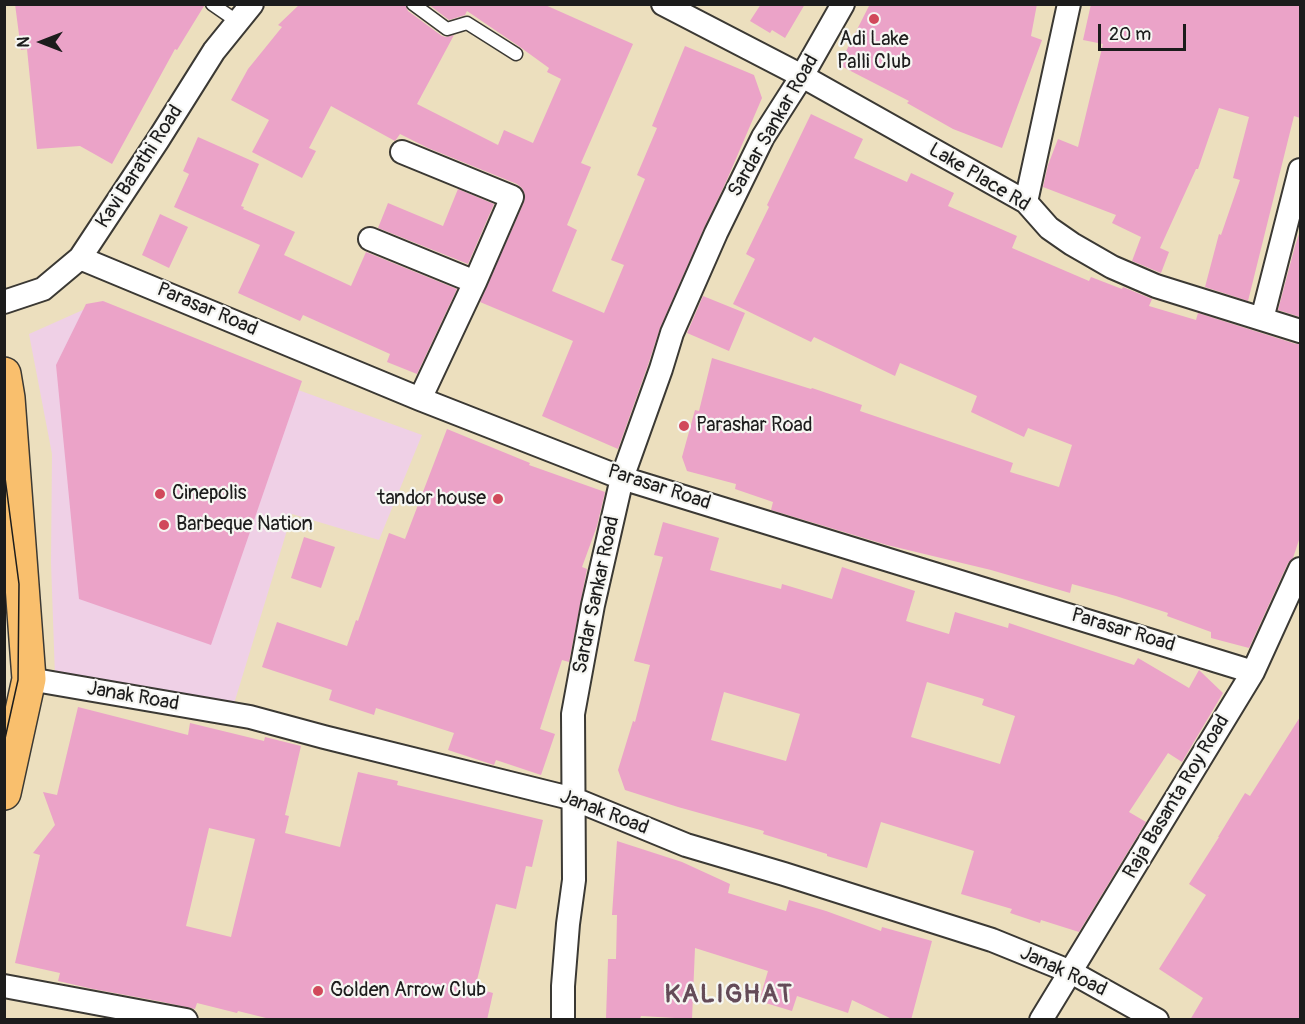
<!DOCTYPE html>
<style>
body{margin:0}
#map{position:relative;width:1305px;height:1024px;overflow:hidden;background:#ecdfbe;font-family:Pangolin,sans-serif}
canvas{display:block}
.frame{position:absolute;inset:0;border:6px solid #1c1c1c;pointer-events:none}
.north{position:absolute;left:12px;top:12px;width:60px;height:60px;-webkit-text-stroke:4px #f6f6f2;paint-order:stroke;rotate:270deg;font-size:16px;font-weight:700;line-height:24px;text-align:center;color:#1c1c1c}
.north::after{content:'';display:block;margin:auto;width:21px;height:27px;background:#1c1c1c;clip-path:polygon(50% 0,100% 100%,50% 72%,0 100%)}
.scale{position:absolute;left:1098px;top:24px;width:88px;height:27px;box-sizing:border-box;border:3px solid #1c1c1c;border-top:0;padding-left:8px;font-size:18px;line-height:21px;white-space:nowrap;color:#1c1c1c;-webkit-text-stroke:4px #f6f6f2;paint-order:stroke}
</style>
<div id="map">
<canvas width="1305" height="1024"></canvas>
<div class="frame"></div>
<div class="north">N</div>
<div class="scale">20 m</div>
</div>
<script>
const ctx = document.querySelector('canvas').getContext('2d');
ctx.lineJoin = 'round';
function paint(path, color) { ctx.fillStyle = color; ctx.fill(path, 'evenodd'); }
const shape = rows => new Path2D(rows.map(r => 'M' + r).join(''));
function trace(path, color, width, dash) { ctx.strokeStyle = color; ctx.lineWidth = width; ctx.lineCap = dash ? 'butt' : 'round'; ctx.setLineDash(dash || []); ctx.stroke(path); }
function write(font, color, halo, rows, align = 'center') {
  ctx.font = font + ' Pangolin,sans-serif'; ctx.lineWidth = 4.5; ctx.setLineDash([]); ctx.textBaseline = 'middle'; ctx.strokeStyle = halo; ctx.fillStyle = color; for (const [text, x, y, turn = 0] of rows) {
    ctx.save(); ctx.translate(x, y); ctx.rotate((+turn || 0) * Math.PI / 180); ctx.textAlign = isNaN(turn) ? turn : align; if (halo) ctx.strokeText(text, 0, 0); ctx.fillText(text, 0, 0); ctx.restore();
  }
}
paint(shape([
 [103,301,202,355,422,435,379,540,292,514,233,707,55,677,51,562,52,454,29,334]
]), '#efd0e6');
paint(shape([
 [15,4,204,4,204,6,177,50,175,49,112,164,80,146,37,149,27,49,21,50],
 [300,4,405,4,408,11,442,36,446,37,454,35,417,104,498,145,504,130,533,143,561,79,547,72,549,68,520,47,467,11,465,15,449,20,428,4,543,4,633,44,581,163,591,167,567,225,577,230,552,291,604,313,624,265,611,260,645,179,637,175,657,128,652,126,685,46,754,75,762,98,726,182,704,228,660,328,648,365,618,449,542,416,573,341,480,302,524,202,525,195,522,188,517,184,428,148,400,134,395,141,331,106,309,148,316,151,302,178,252,152,269,120,231,100,248,69,282,27,278,25],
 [761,4,805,4,785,38,772,30,770,33,750,21],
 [870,4,1037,4,1031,36,1042,40,1002,148,953,129,907,103,909,101,839,65],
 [1091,4,1300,4,1300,118,1294,116,1248,301,1205,287,1219,234,1221,235,1240,180,1233,178,1249,117,1219,108,1198,169,1196,169,1160,248,1169,252,1161,273,1132,261,1141,237,1112,223,1116,215,1043,187,1048,165,1058,139,1078,147,1103,44,1083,40],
 [811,114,863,139,854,158,907,182,911,173,954,193,948,206,1017,236,1012,248,1089,281,1091,277,1122,289,1123,287,1152,299,1149,306,1196,320,1198,313,1296,344,1300,344,1300,537,1293,558,1288,563,1249,648,1211,638,1211,632,1167,616,1168,613,1116,596,1072,584,1070,593,991,570,887,545,771,510,773,502,735,489,736,484,687,471,682,457,695,410,699,411,712,358,811,389,812,388,862,405,860,411,1013,463,1010,472,1059,487,1072,445,1028,428,1024,437,971,412,977,396,900,363,895,376,814,337,811,342,733,304,755,259,746,254,769,207,767,205],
 [198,137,259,164,241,206,244,207,243,209,295,232,284,255,351,286,366,252,457,289,417,374,387,362,390,354,303,315,300,321,238,293,260,245,174,207,189,174,183,171],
 [458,189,494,204,468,264,378,228,388,203,443,226],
 [160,214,188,227,169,268,142,255],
 [1299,234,1300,234,1300,317,1278,310,1295,246],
 [703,296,745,313,729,351,687,333],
 [103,301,302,381,211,645,79,599,56,365,86,304],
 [447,429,530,463,529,465,605,492,597,526,582,567,587,569,569,662,562,660,540,729,555,734,541,775,496,760,494,765,448,750,454,733,376,708,374,715,329,700,332,690,262,667,277,622,347,646,356,620,358,621,389,533,405,539],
 [663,522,719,538,710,570,781,589,782,584,832,599,842,567,915,591,906,621,949,634,955,612,1008,628,1009,623,1134,665,1138,658,1189,688,1199,670,1223,693,1182,762,1168,753,1129,812,1146,822,1079,932,1041,920,1040,923,1010,913,1012,909,961,894,974,851,881,822,867,868,827,856,827,854,763,834,764,831,678,807,625,790,618,770,633,721,635,722,650,665,634,661,663,557,654,555],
 [927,682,984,699,982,705,1015,716,1000,764,911,737],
 [724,692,800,714,786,761,711,740],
 [304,537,335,547,321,588,291,578],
 [78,707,188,735,190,723,264,741,265,737,301,746,285,815,289,816,285,833,340,847,358,772,398,781,397,785,543,820,532,867,526,866,516,909,496,904,475,988,493,993,487,1020,274,1020,238,1011,237,1013,197,1003,195,1009,158,1001,93,989,58,981,60,973,15,963,40,855,33,853,55,825,43,792,57,795],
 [209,828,255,839,231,937,186,926],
 [1300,717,1300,1020,1190,1020,1203,998,1159,969,1206,895,1189,884,1219,837,1218,837,1245,793,1250,796],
 [617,841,682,862,730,884,728,893,786,911,789,900,826,911,881,931,882,927,932,941,911,1020,894,1020,852,1000,848,1013,797,996,792,1011,759,1001,768,971,695,948,692,1019,641,1016,640,1019,606,1018,608,959,616,959,617,915,612,915]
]), '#eba3c8');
const lane = shape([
 [212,4,238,22],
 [413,4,447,29,467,23,516,54]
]);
const street = shape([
 [663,4,802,76,1026,202,1049,228,1072,244,1112,267,1156,286,1300,331],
 [402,152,512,197,475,282,420,399],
 [1026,202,1069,4],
 [370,239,475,282],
 [80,258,420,399,622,478,1253,672],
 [4,302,43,289,80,258,158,140,214,51,252,4],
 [1262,319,1300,170],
 [29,679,250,717,324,737,574,799,686,845,784,874,992,940,1071,972,1157,1020],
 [4,986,186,1020],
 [563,1020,563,986,568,924,574,880,573,714,593,605,622,478,661,369,672,333,716,233,763,137,802,76,843,4],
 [1041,1020,1253,672,1300,569]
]);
const primary = shape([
 [4,374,8,398,29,679,4,793]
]);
trace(lane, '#3b3934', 15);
trace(street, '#3b3934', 26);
trace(primary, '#3b3934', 36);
trace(lane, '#fff', 12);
trace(street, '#fff', 22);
trace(primary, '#f9bf6d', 33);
trace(shape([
 [4,470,19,584,18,680,4,743]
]), '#1c1c1c', 1.5);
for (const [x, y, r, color] of [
 [874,19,6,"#d1495b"],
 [684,426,6,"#d1495b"],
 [160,494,6,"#d1495b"],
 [498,499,6,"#d1495b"],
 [164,525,6,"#d1495b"],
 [318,991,6,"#d1495b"]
]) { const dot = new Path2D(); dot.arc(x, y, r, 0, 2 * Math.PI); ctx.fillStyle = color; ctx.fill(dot); trace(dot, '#f6f6f2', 2); }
write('20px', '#1c1c1c', '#f6f6f2', [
 ["Adi Lake",874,40,"center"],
 ["Palli Club",874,63,"center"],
 ["Parashar Road",696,426],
 ["Cinepolis",172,494],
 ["tandor house",486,499,"right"],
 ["Barbeque Nation",176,525],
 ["Golden Arrow Club",330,991]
], 'left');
write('20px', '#1c1c1c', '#f6f6f2', [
 ["Sardar Sankar Road",774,126,-60],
 ["Kavi Barathi Road",140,167,-57],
 ["Lake Place Rd",979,178,31],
 ["Parasar Road",207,310,23],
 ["Parasar Road",659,488,18],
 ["Sardar Sankar Road",597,595,-78],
 ["Parasar Road",1123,631,17],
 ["Janak Road",133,697,10],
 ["Raja Basanta Roy Road",1177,797,-59],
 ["Janak Road",604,813,21],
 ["Janak Road",1063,972,25]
]);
ctx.letterSpacing = '1.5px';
write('bold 26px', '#644b58', '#f6f6f2', [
 ["KALIGHAT",729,995]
]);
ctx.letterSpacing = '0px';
</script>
